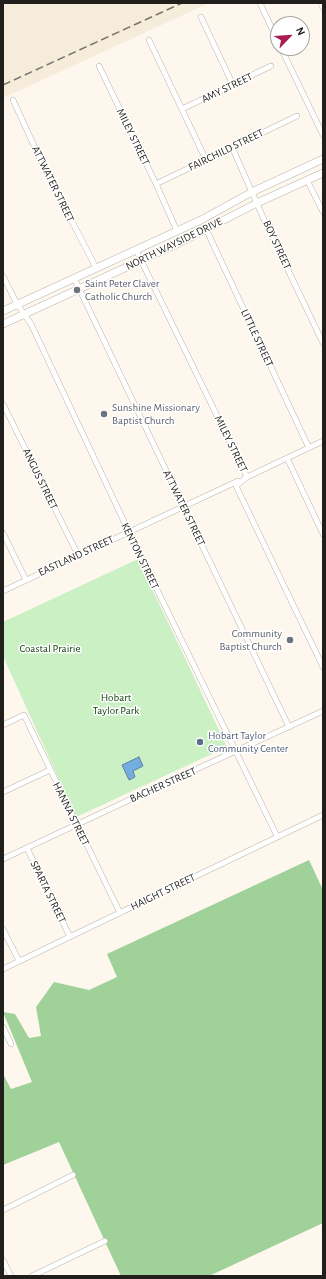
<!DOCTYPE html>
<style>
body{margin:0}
#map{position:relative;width:326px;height:1279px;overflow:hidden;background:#fdf7ee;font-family:"Alegreya Sans",sans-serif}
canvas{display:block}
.frame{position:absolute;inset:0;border:4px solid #211f1c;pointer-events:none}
.north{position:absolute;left:270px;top:16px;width:40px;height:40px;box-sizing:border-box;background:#fff;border:1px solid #a6a5a4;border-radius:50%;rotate:65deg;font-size:11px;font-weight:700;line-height:16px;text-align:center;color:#211f1c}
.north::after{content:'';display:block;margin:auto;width:14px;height:18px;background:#ab1b54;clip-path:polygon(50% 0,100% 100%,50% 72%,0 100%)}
</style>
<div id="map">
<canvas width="326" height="1279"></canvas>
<div class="frame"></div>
<div class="north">N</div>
</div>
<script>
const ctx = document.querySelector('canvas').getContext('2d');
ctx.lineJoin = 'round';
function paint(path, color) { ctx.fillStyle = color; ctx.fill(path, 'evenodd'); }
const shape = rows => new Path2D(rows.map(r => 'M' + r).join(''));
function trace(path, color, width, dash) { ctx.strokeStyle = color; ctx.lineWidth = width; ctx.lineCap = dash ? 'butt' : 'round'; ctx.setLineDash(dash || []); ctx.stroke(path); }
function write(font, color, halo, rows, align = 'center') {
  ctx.font = font + ' "Alegreya Sans",sans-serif'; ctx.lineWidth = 3; ctx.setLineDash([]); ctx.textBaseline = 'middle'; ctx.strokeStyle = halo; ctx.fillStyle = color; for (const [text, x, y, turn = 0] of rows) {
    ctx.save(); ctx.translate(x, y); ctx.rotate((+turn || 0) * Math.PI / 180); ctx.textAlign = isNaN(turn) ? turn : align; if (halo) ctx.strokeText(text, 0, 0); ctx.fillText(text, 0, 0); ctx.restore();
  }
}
paint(shape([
 [3,3,209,3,3,98]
]), '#f6ecdc');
paint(shape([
 [138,559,227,747,76,817,3,656,3,622]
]), '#caf0c4');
paint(shape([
 [309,860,323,890,323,1223,209,1276,121,1276,59,1142,3,1165,3,1074,11,1089,32,1082,3,1012,15,1014,29,1038,41,1036,36,1007,54,982,89,990,117,977,107,954]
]), '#9fd198');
const water = shape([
 [139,757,143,766,133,771,135,777,129,780,122,765,139,757]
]);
paint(water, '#74adde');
trace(water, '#5b82a4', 1);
const minor = shape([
 [260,3,278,42],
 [321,3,323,8],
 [201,17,233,85],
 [149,40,206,160],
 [281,48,323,135],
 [99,66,156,184,177,231],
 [13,100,42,163,96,268],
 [182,109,271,66],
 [232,147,266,224,323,343],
 [307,180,323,212],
 [156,184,297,116],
 [206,229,309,448],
 [136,250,247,477,236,486,323,667],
 [3,276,17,304,31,324,129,532,277,836],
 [74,278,289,727],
 [3,404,78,555],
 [287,458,323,534],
 [245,478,323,441],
 [3,533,26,580],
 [3,591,238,481],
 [3,725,24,715,120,913],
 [3,792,50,770],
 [27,848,70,937],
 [3,859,140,795,323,711],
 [3,929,19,961],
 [3,969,323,815],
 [3,1027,11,1044],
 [3,1210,73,1175],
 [3,1260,11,1276],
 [32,1276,105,1241]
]);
const secondary = shape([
 [3,311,201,220,252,192,323,159],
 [3,324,181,242,257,203,323,173]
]);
trace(minor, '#bbb6ad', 6);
trace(secondary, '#bbb6ad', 8);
trace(minor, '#fff', 5);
trace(secondary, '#fff', 7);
trace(shape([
 [3,85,182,3]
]), '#78746f', 1.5, [8, 4]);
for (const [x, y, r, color] of [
 [77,290,4,"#6b7280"],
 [104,414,4,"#6b7280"],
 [290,640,4,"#6b7280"],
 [200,742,4,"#5c6f8a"]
]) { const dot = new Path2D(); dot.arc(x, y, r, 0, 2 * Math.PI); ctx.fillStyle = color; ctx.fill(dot); trace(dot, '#fff', 1.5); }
write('11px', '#211f1c', '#fff', [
 ["AMY STREET",227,88,-26],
 ["MILEY STREET",133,137,64],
 ["FAIRCHILD STREET",226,150,-26],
 ["ATTWATER STREET",53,184,64],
 ["NORTH WAYSIDE DRIVE",174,244,-26],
 ["BOY STREET",277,245,65],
 ["LITTLE STREET",257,338,65],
 ["MILEY STREET",231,444,64],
 ["ANGUS STREET",40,479,64],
 ["ATTWATER STREET",184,508,64],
 ["EASTLAND STREET",76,556,-25],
 ["KENTON STREET",140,556,64],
 ["BACHER STREET",163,785,-24],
 ["HANNA STREET",71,814,64],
 ["SPARTA STREET",48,892,64],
 ["HAIGHT STREET",163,892,-26]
]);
write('11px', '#5b616d', '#fff', [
 ["Saint Peter Claver",85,284],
 ["Catholic Church",85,297],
 ["Sunshine Missionary",112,408],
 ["Baptist Church",112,421],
 ["Community",282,634,"right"],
 ["Baptist Church",282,647,"right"]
], 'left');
write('11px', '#10420b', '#fff', [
 ["Coastal Prairie",50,649],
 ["Hobart",116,698],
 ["Taylor Park",116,711]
]);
write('11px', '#4e5e75', '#fff', [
 ["Hobart Taylor",208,736],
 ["Community Center",208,749]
], 'left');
</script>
